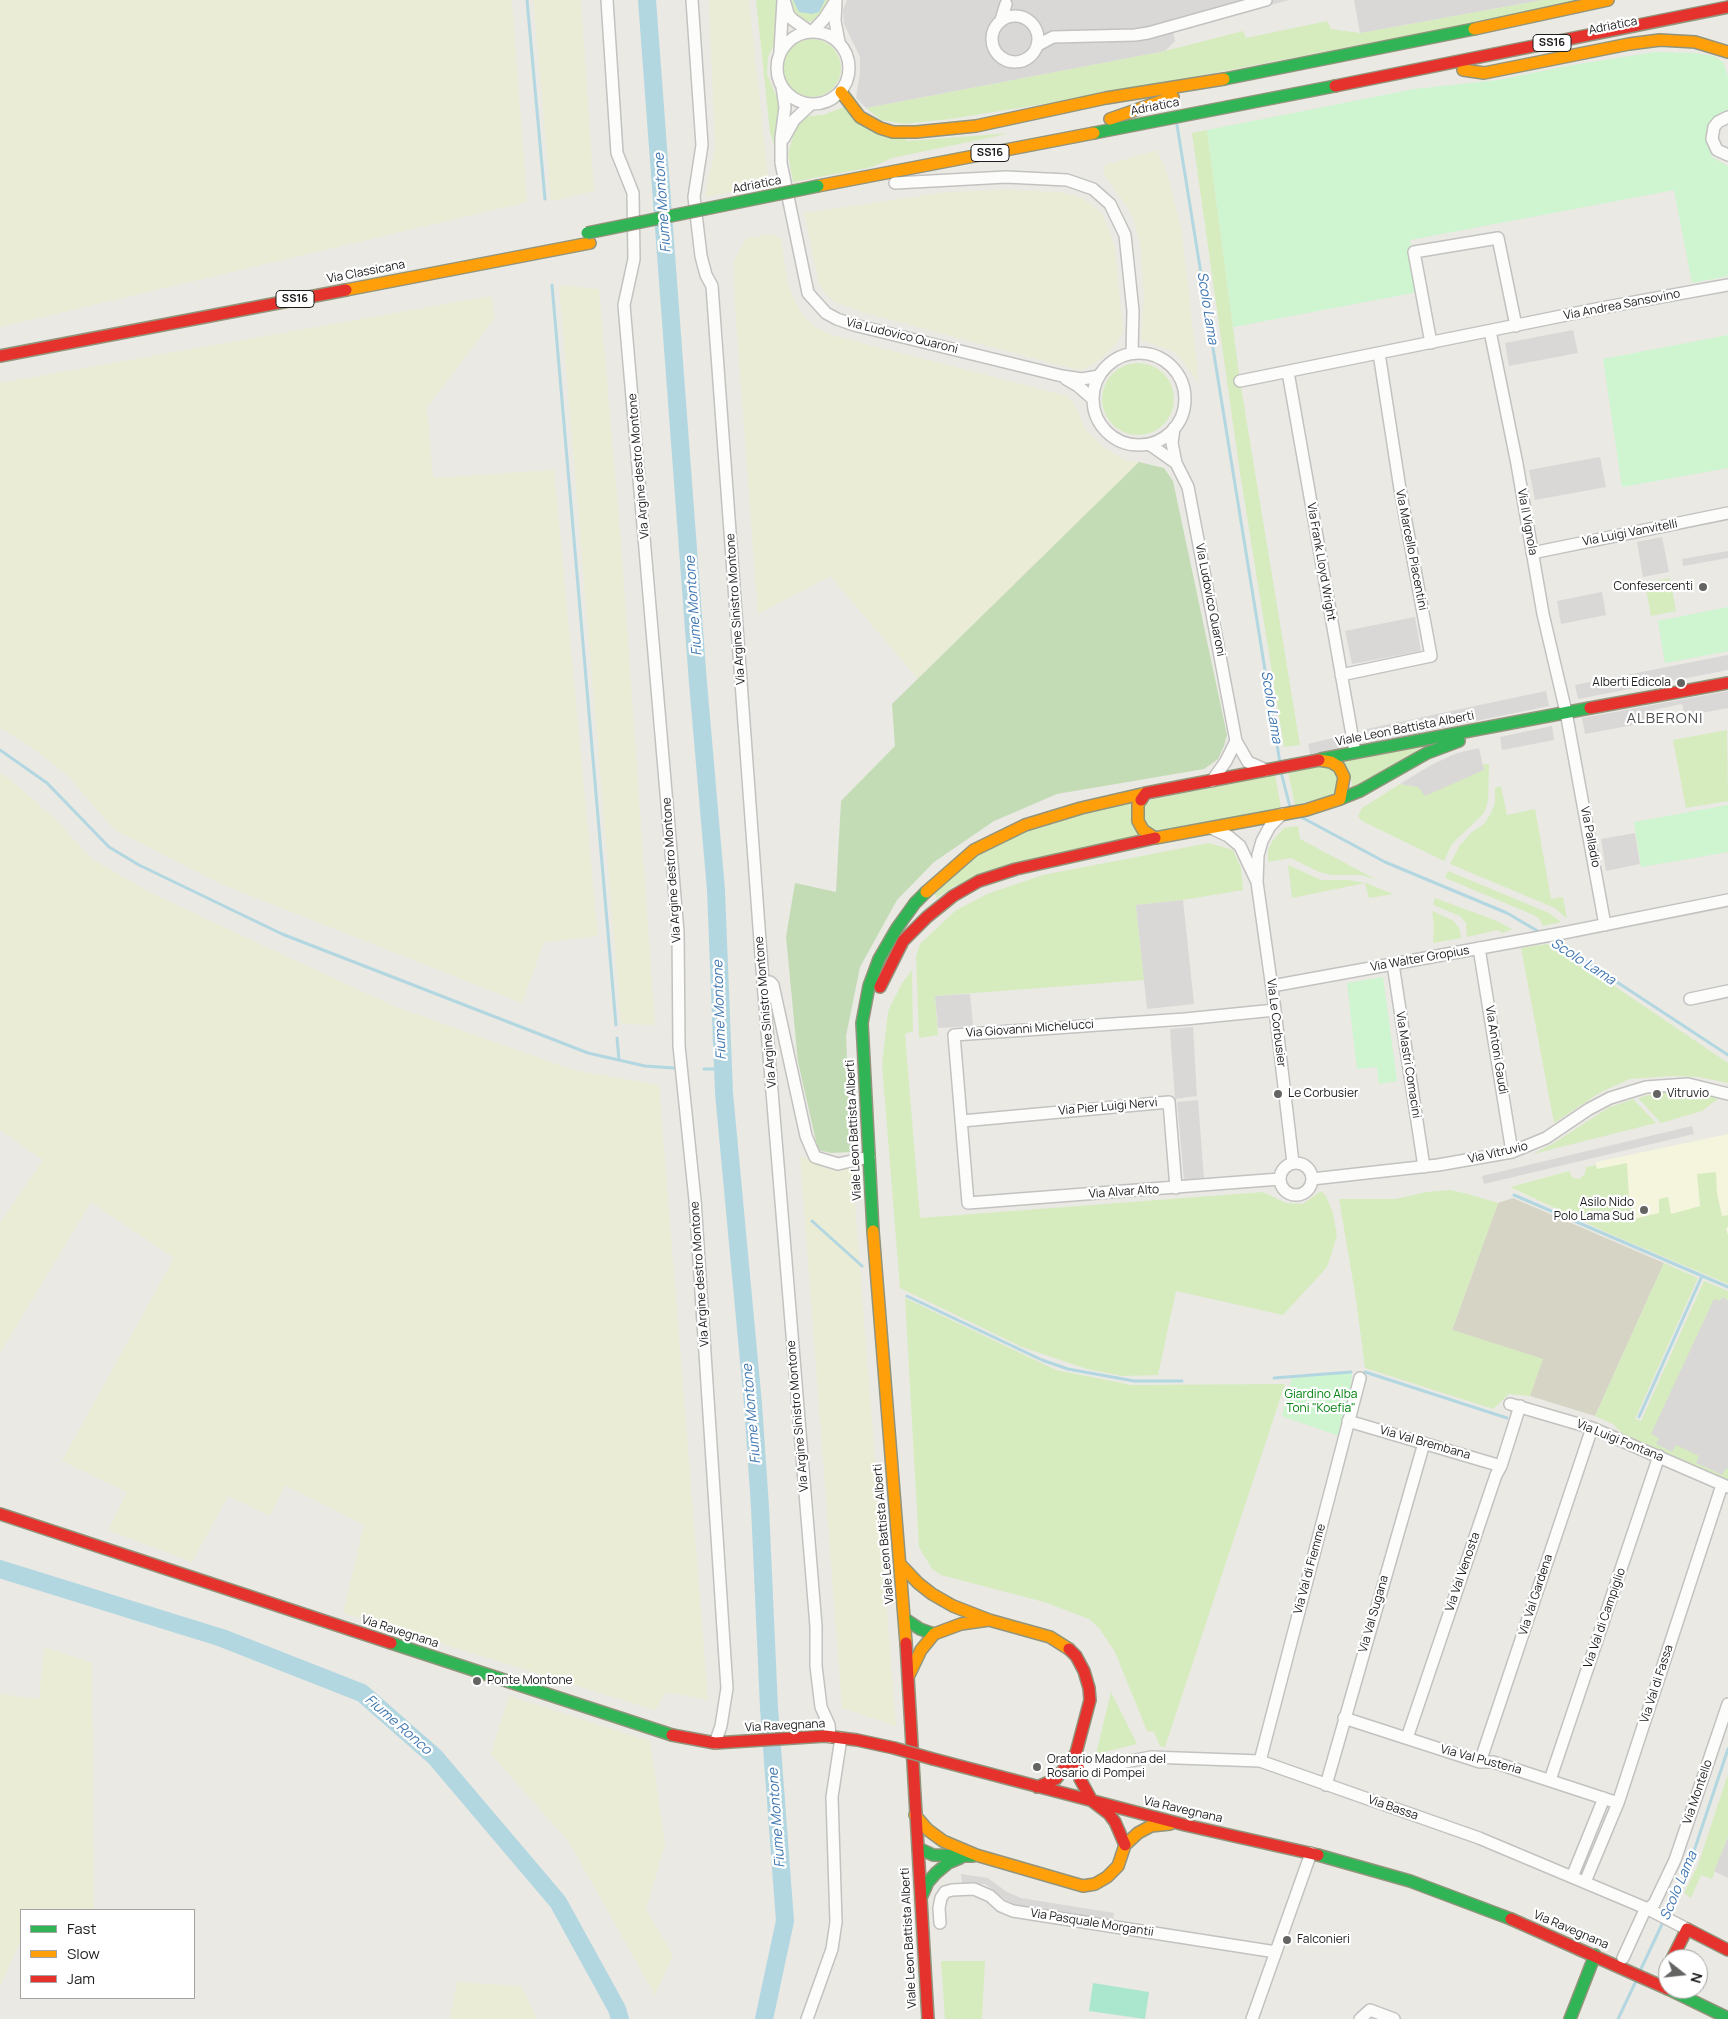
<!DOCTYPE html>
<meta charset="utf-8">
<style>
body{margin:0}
#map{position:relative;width:1728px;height:2019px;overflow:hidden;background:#eae9e4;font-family:Manrope,sans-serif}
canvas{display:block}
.legend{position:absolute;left:20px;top:1909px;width:175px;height:90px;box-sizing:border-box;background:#fff;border:1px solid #a4a4a4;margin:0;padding:6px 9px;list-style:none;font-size:15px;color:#1c1c1c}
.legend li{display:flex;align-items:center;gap:10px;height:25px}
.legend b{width:25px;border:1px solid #a4a4a4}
.north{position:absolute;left:1658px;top:1949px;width:50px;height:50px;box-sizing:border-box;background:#fff;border:1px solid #a4a4a4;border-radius:50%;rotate:106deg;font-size:14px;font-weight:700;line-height:20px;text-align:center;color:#1c1c1c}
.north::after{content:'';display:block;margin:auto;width:18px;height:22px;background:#646462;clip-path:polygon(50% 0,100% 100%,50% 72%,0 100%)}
</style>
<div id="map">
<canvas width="1728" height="2019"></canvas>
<ul class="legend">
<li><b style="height:6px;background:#30b455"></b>Fast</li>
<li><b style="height:6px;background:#ff9f0a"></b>Slow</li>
<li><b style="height:6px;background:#e5322d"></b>Jam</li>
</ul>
<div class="north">N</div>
</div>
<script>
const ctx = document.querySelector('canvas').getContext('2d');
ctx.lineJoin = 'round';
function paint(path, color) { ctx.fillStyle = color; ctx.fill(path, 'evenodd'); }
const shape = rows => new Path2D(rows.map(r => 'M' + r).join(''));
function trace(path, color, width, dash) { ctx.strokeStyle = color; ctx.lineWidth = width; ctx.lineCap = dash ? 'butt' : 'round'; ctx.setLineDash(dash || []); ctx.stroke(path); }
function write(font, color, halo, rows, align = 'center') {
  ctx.font = font + ' Manrope,sans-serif'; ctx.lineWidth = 4.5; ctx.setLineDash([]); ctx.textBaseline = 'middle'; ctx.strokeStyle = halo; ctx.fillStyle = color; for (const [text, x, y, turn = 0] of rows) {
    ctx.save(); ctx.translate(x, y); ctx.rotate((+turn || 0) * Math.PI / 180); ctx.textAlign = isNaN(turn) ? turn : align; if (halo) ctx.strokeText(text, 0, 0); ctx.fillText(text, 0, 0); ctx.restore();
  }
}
paint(shape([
 [1728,1134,1728,1284,1610,1234,1510,1187,1569,1171,1572,1177,1579,1179,1585,1174,1586,1167,1596,1165,1596,1162]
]), '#f5f5dd');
paint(shape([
 [1513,1198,1664,1263,1595,1416,1530,1396,1542,1359,1452,1330,1498,1203]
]), '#d5d4c5');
paint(shape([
 [0,0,512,0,527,202,0,327],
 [533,0,581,0,594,191,551,201],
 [709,0,749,0,769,185,705,197,715,147],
 [1157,150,1166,170,1182,233,1199,384,1188,368,1175,352,1141,340,1144,294,1140,245,1132,214,1105,176,1103,166],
 [1006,190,1060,192,1082,198,1101,212,1108,227,1115,248,1123,332,1114,346,1097,362,1083,370,1070,368,862,312,835,302,825,294,819,284,804,213,947,192],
 [773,234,781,239,788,285,797,305,804,316,814,326,831,335,1067,396,1074,403,1085,429,1102,446,1124,460,1139,462,918,679,830,576,758,614,735,306,734,260,747,238],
 [559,285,599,289,621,543,655,1025,621,1024],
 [491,296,495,318,427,407,433,478,554,470,598,936,544,942,522,1003,221,884,115,830,66,774,31,747,0,728,0,383],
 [0,773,8,778,53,817,92,859,147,891,266,947,396,1007,573,1070,659,1085,708,1700,666,1692,655,1710,343,1613,364,1525,285,1485,270,1516,228,1496,192,1562,108,1530,127,1492,62,1461,174,1258,91,1202,0,1353,0,1223,43,1160,0,1130],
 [800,1156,823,1167,836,1170,852,1168,896,1726,842,1708],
 [44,1647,92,1663,94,1910,21,1910,21,1939,0,1987,0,1694,39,1699],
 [509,1696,650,1741,665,1844,646,1910,673,1955,655,1995,569,1842,491,1754],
 [457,1982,521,1986,537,2019,450,2019]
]), '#ebecd5');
paint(shape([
 [756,0,777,0,778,37,768,57,767,74,777,98,780,114,774,145,770,132],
 [789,0,829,0,821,17,811,22,799,20,791,11],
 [1542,0,1592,0,1100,95,950,119,904,124,881,120,866,108,1165,51,1243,31,1246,38,1327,21,1331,29,1360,33],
 '783 68a29 29 0 1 1 58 0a29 29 0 1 1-58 0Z',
 [844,107,908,141,1011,133,892,158,872,167,793,182,788,154,795,129,801,120,809,116,823,115],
 [1207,130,1240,381,1300,745,1284,747,1240,473,1192,133],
 '1102 399a36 36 0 1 1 72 0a36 36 0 1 1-72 0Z',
 [1670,578,1676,611,1651,616,1645,583],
 [1727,730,1728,801,1686,808,1673,740],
 [1424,746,1350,793,1352,784,1350,773,1342,761],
 [1483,764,1489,764,1488,801,1484,813,1452,844,1444,861,1362,821,1358,816,1362,808,1400,784,1418,787,1484,770],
 [1323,765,1330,768,1339,777,1335,795,1295,805,1288,772],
 [1275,775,1281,808,1157,831,1146,825,1143,809,1147,803,1153,799],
 [1501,786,1507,815,1535,809,1551,899,1563,897,1567,919,1555,908,1543,903,1450,864,1460,845,1472,832,1484,824,1490,815,1495,803,1495,788],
 [1135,801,1140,834,954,886,937,898,933,891,964,864,1002,841,1056,821],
 [1298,826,1300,839,1377,880,1361,875,1332,875,1319,872,1291,858,1268,862,1268,850,1273,840,1284,828],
 [1209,843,1233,850,1241,868,1243,890,1183,900,1136,905,1144,980,935,996,938,1035,919,1038,916,956,920,944,955,911,987,894,1043,875],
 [1288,865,1321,880,1348,880,1366,883,1393,894,1369,898,1365,883,1292,898],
 [1448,871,1549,913,1561,922,1543,926,1539,918,1529,913,1445,878],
 [1435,898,1497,921,1512,929,1503,933,1497,930,1467,937,1466,923,1460,916,1433,905],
 [1432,911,1454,921,1460,930,1461,938,1433,943,1434,926],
 [1547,944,1601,977,1728,1063,1728,1083,1699,1077,1672,1076,1630,1079,1601,1092,1554,1123,1521,948],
 [912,970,913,1031,905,1034,920,1218,1263,1192,1286,1203,1303,1204,1321,1191,1326,1196,1333,1213,1337,1236,1327,1267,1283,1315,1176,1291,1158,1375,1122,1376,1087,1369,1022,1347,900,1288,882,1065,888,1011,901,985],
 [1663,1091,1690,1091,1719,1098,1702,1111,1661,1123,1638,1098],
 [1633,1099,1656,1123,1533,1154,1554,1143,1608,1108],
 [1627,1163,1629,1198,1634,1219,1659,1213,1659,1199,1668,1197,1671,1214,1700,1206,1697,1174,1716,1172,1717,1193,1722,1216,1728,1215,1728,1227,1726,1228,1728,1236,1728,1284,1610,1234,1510,1187,1569,1171,1572,1177,1579,1179,1585,1174,1586,1167,1596,1165,1597,1169],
 [1451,1190,1468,1194,1498,1203,1452,1330,1543,1359,1530,1396,1509,1394,1493,1409,1365,1368,1356,1299,1339,1199,1396,1199,1426,1192],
 [1664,1263,1698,1278,1635,1419,1641,1421,1704,1281,1728,1291,1728,1481,1624,1435,1613,1424,1595,1416],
 [905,1298,1056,1370,1132,1385,1285,1384,1165,1747,1160,1746,1154,1732,1147,1731,1115,1652,1099,1628,1089,1619,1044,1602,941,1575,932,1569,925,1557,919,1547],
 [1111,1692,1137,1744,1096,1754],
 [1728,1774,1728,1837,1712,1879,1701,1875,1691,1898,1684,1893,1698,1865],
 [941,1961,985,1961,982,2019,945,2019]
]), '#d6ecbf');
paint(shape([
 [1139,462,1164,468,1173,481,1227,735,1224,746,1218,759,1204,769,1057,794,994,821,934,862,897,900,860,967,846,1036,851,1152,831,1153,818,1150,798,1062,786,937,795,883,836,892,841,801,895,746,892,704]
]), '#c3dcb6');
paint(shape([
 [1655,52,1695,53,1714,56,1723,62,1728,77,1728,112,1720,114,1709,125,1708,144,1712,157,1728,166,1728,276,1692,283,1674,190,1410,240,1418,292,1233,327,1207,130,1415,89,1498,80,1567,66],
 [1728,335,1728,468,1622,487,1603,359],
 [1728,607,1728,651,1665,663,1658,621],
 [1728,805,1728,852,1641,867,1634,822],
 [1383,977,1397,1081,1379,1084,1377,1067,1357,1069,1347,983],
 [1352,1373,1350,1395,1339,1436,1282,1416,1292,1378]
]), '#cef5cf');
paint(shape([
 [1093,1983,1149,1992,1145,2019,1089,2011]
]), '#aae7ce');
paint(shape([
 [847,0,1289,0,1173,32,1175,41,1165,51,866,108,856,98,860,73,860,57,844,24,843,10],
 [1354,0,1542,0,1360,33],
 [1573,330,1578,353,1509,366,1505,343],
 [1600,457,1606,487,1535,500,1529,470],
 [1662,537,1669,572,1643,577,1637,542],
 [1728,551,1728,558,1683,566,1682,559],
 [1602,592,1606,615,1561,624,1557,601],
 [1415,617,1421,651,1352,664,1345,631],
 [1728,655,1728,670,1578,699,1575,685],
 [1546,691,1549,706,1369,743,1366,729],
 [1728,691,1728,708,1685,716,1682,704,1653,710,1655,721,1585,734,1582,718],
 [1552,726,1554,740,1502,750,1500,737],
 [1341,736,1344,750,1311,757,1308,744],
 [1479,748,1484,770,1425,796,1418,787,1400,784,1431,765,1457,753],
 [1635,833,1640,864,1606,871,1601,839],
 [1183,900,1194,1004,1147,1009,1136,905],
 [970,994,973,1026,938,1028,935,996],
 [1193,1027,1197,1096,1175,1099,1170,1029],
 [1198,1100,1204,1179,1184,1180,1177,1102],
 [1692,1126,1694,1134,1484,1184,1482,1176],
 [1722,1297,1728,1300,1728,1469,1726,1468,1722,1475,1696,1463,1699,1456,1676,1445,1672,1452,1656,1444,1659,1438,1651,1434,1714,1299,1720,1301],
 [1728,1837,1728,1878,1714,1871],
 [961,1874,988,1878,1007,1892,1021,1898,1114,1913,1113,1920,1019,1906,1006,1900,985,1884,962,1883]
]), '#d9d8d6');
paint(shape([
 [793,0,825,0,819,12,812,14,799,12]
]), '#b3d7e1');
trace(shape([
 [527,0,545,199],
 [1177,125,1280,763],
 [552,285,616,1025],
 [0,750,47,783,109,847,139,865,282,934,588,1053,645,1066,674,1068],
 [1281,772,1290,807],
 [1301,817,1385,862,1507,913,1541,933],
 [1550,938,1728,1055],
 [617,1038,619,1060],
 [704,1069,723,1069],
 [1514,1195,1728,1287],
 [812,1221,862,1266],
 [907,1296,1042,1360,1068,1369,1134,1381,1182,1381],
 [1365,1372,1507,1418],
 [1274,1378,1351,1372],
 [1639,1417,1702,1276],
 [1667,1915,1688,1869,1728,1749],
 [1640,1971,1664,1920],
 [1618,2019,1637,1979]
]), '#b3d7e1', 3);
trace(shape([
 [647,0,698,683,716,890,724,1093,753,1404,760,1507,769,1708,785,1921,764,2019],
 [0,1569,222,1638,362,1693,435,1757,558,1902,617,2009,620,2019]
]), '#b3d7e1', 18);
const street = shape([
 [607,0,617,153,633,193,634,259,624,305,678,932,679,1046,695,1200,725,1659,727,1688,721,1726,715,1743],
 [692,0,702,145,694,197,701,256,706,275,712,286,763,982,816,1626,816,1666,821,1707,829,1725,830,1737],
 [836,0,835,21,839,42],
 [785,3,788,14,792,19,810,32],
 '992 39a23 23 0 1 1 46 0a23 23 0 1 1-46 0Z',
 [1001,20,1006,4],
 [813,31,824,19,835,2],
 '777 68a36 36 0 1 1 72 0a36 36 0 1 1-72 0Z',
 [1038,45,1053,37,1135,35,1148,33,1266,0],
 [780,51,783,0],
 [782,87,785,107,781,138,781,163,808,293,826,313,837,319,854,325,1062,376,1082,379,1099,376],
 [1728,117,1718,122,1714,127,1712,139,1717,150,1728,155],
 [784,138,794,120,810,105],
 [895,183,1006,177,1067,180,1093,189,1110,204,1125,235,1133,311,1132,353],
 [1490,331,1517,464,1543,614,1566,712,1605,925],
 [1431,343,1414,252,1498,238,1516,326],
 '1093 399a46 46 0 1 1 92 0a46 46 0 1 1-92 0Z',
 [1288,372,1355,752],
 [1066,379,1078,386,1093,399],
 [1240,381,1601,308,1728,285],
 [1174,428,1172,443,1176,463,1188,487,1236,741,1248,762,1266,770],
 [1149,444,1176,463],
 [1532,553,1728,513],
 [1341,675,1431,656,1400,489,1379,353],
 [1212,781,1226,761,1236,741],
 [1282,814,1270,826,1262,841,1258,855,1257,882,1275,1010,1293,1163],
 [1211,828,1228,836,1240,846,1257,882],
 [1479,948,1512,1152],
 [1393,964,1424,1167],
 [763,982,770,982,773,985,806,1136,815,1157,838,1164,869,1157],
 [1272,986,1568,932,1728,900],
 [1690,999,1728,991],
 [1275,1010,1185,1019,954,1035,968,1203,1280,1179],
 [962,1121,1169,1102,1176,1188],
 '1280 1179a16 16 0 1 1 32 0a16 16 0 1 1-32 0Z',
 [1312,1179,1438,1165,1512,1152,1546,1138,1589,1109,1610,1098,1646,1087,1688,1084,1728,1094],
 [1510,1404,1592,1428,1728,1487],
 [1348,1421,1501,1466],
 [1344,1718,1480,1762,1493,1762,1618,1803],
 [1407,1738,1496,1475,1501,1466,1520,1406],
 [1260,1761,1360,1378],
 [1480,1762,1592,1428],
 [1084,1770,1151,1757,1260,1761,1479,1838,1648,1909,1687,1929],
 [1550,1780,1659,1456],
 [1326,1785,1424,1443],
 [1572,1877,1604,1798],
 [1585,1882,1618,1803,1722,1485],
 [940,1923,939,1908,941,1898,945,1892,952,1890,974,1889,990,1896,1001,1906,1013,1911,1276,1952],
 [1623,1958,1644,1912,1654,1904,1675,1860,1728,1704],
 [807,2019,832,1949,836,1922,832,1797,841,1738],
 [1252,2019,1311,1853],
 [1360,2019,1370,2010,1394,2019]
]);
const fast = shape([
 [1224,79,1474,29],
 [1094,133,1335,86],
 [1321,759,1590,708],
 [1340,799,1360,791,1427,753,1459,741],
 [873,1231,862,1023,869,986,879,959,897,928,915,903,926,892],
 [905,1619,920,1629,934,1634],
 [391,1643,672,1735],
 [918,1848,933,1855,973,1856],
 [1318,1855,1410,1881,1511,1919],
 [921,1898,928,1882,936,1873,948,1863,960,1858],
 [1668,1989,1728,2018],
 [1570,2019,1595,1955]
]);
const slow = shape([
 [1474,29,1608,0],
 [1463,70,1484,73,1629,44,1660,40,1695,42,1728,52],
 [841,92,860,117,880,128,893,132,916,132,976,126,1106,98,1224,79],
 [1110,119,1173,97],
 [818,186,1094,133],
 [346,290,590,243],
 [1141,800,1138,803,1138,821,1143,830,1155,838,1306,810,1340,799,1344,777,1339,767,1331,762,1319,760],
 [926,892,974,850,1025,825,1081,808,1146,793],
 [873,1231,906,1643],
 [901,1565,918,1583,932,1594,953,1606,989,1620,1050,1637,1069,1649],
 [909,1675,921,1650,934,1634,961,1624,989,1620],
 [915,1815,928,1830,943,1841,976,1855,1083,1886,1095,1884,1107,1877,1118,1866,1125,1845,1138,1833,1151,1826,1170,1824]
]);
const jam = shape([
 [1335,86,1728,7],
 [0,356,346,290],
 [1590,708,1728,683],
 [1141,800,1146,793,1319,760],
 [880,987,903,941,927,917,953,896,979,881,1016,869,1155,838],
 [0,1514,391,1643],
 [906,1643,928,2019],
 [1069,1649,1076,1656,1084,1671,1089,1688,1090,1700,1076,1753,1080,1779,1092,1801,1109,1814,1115,1822,1125,1845],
 [672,1735,715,1743,825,1736,857,1740,894,1748],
 [933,1759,1185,1825,1318,1855],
 [1037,1787,1056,1779,1076,1753],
 [1511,1919,1668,1989],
 [1672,1959,1687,1929,1728,1950]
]);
trace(street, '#c3c2c0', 14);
trace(fast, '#92947c', 14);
trace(slow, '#92947c', 14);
trace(jam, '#92947c', 14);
trace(street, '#fcfcfb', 11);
trace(fast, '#30b455', 11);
trace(slow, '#ff9f0a', 11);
trace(jam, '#e5322d', 11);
const fastBridge = shape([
 [587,233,818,186]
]);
const jamBridge = shape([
 [894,1748,933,1759]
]);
trace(fastBridge, '#92947c', 14, []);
trace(jamBridge, '#92947c', 14, []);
trace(fastBridge, '#30b455', 11);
trace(jamBridge, '#e5322d', 11);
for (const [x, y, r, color] of [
 [1703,587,5,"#646462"],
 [1681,683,5,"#646462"],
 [1278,1094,5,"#646462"],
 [1657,1094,5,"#646462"],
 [1644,1210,5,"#646462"],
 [477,1681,5,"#646462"],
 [1037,1767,5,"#646462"],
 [1287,1940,5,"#646462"]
]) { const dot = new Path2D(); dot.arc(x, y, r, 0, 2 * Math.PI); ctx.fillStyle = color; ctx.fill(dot); trace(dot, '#fff', 2); }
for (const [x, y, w] of [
 [1552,43,38],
 [990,153,38],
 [295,299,38]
]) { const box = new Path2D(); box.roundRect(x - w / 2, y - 8.5, w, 17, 4); ctx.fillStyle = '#fff'; ctx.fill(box); trace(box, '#1c1c1c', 1); }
write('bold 11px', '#1c1c1c', null, [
 ["SS16",1552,43],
 ["SS16",990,153],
 ["SS16",295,299]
]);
write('12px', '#1c1c1c', '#fff', [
 ["Adriatica",1613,26,-11],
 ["Adriatica",1155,107,-11],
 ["Adriatica",757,185,-11],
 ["Via Classicana",366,272,-11],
 ["Via Andrea Sansovino",1622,305,-11],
 ["Via Ludovico Quaroni",902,336,14],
 ["Via Argine destro Montone",639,466,-95],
 ["Via Il Vignola",1527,522,80],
 ["Via Luigi Vanvitelli",1630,533,-11],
 ["Via Marcello Piacentini",1411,550,79],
 ["Via Frank Lloyd Wright",1321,562,80],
 ["Via Ludovico Quaroni",1210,600,79],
 ["Via Argine Sinistro Montone",736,609,-94],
 ["Viale Leon Battista Alberti",1405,729,-11],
 ["Via Palladio",1590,837,79],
 ["Via Argine destro Montone",672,870,-94],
 ["Via Walter Gropius",1420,959,-10],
 ["Via Argine Sinistro Montone",766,1012,-95],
 ["Via Le Corbusier",1276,1023,83],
 ["Via Giovanni Michelucci",1030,1029,-4],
 ["Via Antoni Gaudì",1496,1050,81],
 ["Via Mastri Comacini",1408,1065,81],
 ["Via Pier Luigi Nervi",1108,1107,-5],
 ["Viale Leon Battista Alberti",854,1130,-93],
 ["Via Vitruvio",1498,1153,-13],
 ["Via Alvar Alto",1124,1192,-4],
 ["Via Argine destro Montone",700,1274,-94],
 ["Via Argine Sinistro Montone",798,1416,-95],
 ["Via Luigi Fontana",1620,1441,22],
 ["Via Val Brembana",1425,1443,16],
 ["Viale Leon Battista Alberti",884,1534,-95],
 ["Via Val di Fiemme",1310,1569,-75],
 ["Via Val Venosta",1463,1572,-71],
 ["Via Val Gardena",1536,1595,-72],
 ["Via Val Sugana",1374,1614,-74],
 ["Via Val di Campiglio",1605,1618,-71],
 ["Via Ravegnana",400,1632,18],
 ["Via Val di Fassa",1657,1684,-72],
 ["Via Ravegnana",785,1726,-3],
 ["Via Val Pusteria",1481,1760,15],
 ["Via Montello",1698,1792,-71],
 ["Via Bassa",1393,1808,19],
 ["Via Ravegnana",1183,1810,13],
 ["Via Pasquale Morgantii",1092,1923,9],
 ["Via Ravegnana",1571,1930,23],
 ["Viale Leon Battista Alberti",909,1938,-93]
]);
write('12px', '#1c1c1c', '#fff', [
 ["Confesercenti",1693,587,"right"],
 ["Alberti Edicola",1671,683,"right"],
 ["Le Corbusier",1288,1094],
 ["Vitruvio",1667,1094],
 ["Asilo Nido",1634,1203,"right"],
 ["Polo Lama Sud",1634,1217,"right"],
 ["Ponte Montone",487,1681],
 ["Oratorio Madonna del",1047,1760],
 ["Rosario di Pompei",1047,1774],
 ["Falconieri",1297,1940]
], 'left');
write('12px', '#02810f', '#fff', [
 ["Giardino Alba",1321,1395],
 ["Toni \"Koefia\"",1321,1409]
]);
write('italic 14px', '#4178b2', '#fff', [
 ["Fiume Montone",663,203,-94],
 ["Scolo Lama",1207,308,81],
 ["Fiume Montone",694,606,-94],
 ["Scolo Lama",1271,707,81],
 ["Scolo Lama",1583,962,33],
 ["Fiume Montone",720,1010,-92],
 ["Fiume Montone",752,1414,-95],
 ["Fiume Ronco",398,1725,41],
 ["Fiume Montone",777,1818,-94],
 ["Scolo Lama",1679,1886,-67]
]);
ctx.letterSpacing = '1px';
write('15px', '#4f4f4f', '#fff', [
 ["ALBERONI",1665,719]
]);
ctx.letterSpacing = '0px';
</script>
